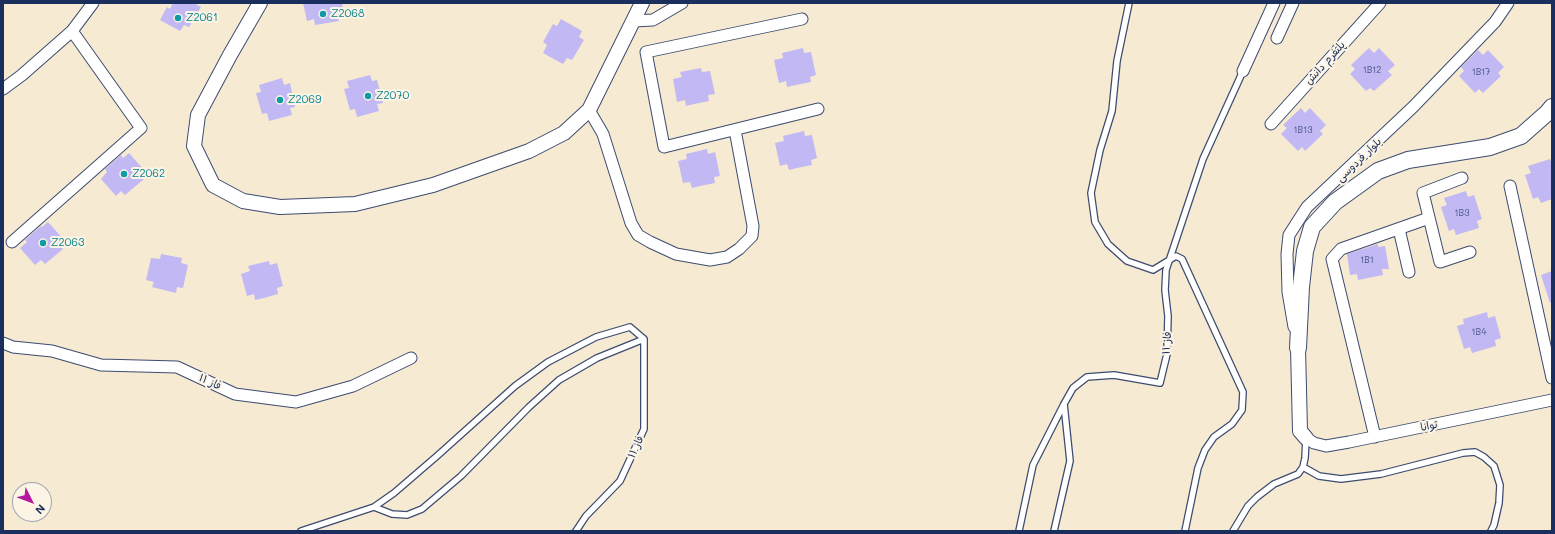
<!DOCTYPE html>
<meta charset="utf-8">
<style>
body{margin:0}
#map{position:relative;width:1555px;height:534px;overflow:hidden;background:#f6ead2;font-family:Mali,sans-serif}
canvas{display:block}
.frame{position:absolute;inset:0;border:4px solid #1b2f5e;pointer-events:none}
.north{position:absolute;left:12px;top:482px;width:40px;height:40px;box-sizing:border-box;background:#fcf5e5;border:1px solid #a2a6af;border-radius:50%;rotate:132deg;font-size:11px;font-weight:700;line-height:16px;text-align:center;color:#1b2f5e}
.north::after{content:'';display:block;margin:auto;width:14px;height:18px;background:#b5179e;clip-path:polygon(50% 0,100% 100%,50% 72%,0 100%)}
</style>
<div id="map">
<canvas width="1555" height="534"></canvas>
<div class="frame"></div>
<div class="north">N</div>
</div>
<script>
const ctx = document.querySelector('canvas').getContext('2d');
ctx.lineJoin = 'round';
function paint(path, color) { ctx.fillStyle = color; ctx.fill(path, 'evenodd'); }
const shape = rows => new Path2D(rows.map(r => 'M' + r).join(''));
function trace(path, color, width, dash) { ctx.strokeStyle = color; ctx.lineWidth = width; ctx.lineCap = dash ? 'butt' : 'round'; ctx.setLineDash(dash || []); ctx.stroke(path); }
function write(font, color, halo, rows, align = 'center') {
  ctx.font = font + ' Mali,"Playpen Sans Arabic",sans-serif'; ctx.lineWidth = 4; ctx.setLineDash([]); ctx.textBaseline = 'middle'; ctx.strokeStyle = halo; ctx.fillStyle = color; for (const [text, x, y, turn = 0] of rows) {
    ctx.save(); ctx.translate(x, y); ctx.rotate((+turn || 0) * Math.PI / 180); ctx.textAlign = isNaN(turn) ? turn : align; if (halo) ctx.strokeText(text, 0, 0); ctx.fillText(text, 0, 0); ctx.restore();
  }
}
paint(shape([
 [173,3,194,3,201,7,189,27,184,25,180,31,160,20,167,7,170,9],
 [303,3,342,3,344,14,338,15,339,21,315,25,314,19,307,21],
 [561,19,582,31,579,37,584,40,572,60,567,58,563,64,543,53,547,45,543,42,553,24,557,26],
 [803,48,804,53,811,52,816,75,810,77,811,82,796,85,787,87,786,81,779,83,774,60,783,58,782,53],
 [1369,48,1374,53,1379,48,1395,65,1388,71,1392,75,1374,91,1370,88,1366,91,1350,74,1355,69,1351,65],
 [1478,50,1483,55,1488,50,1504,67,1498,73,1501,76,1483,93,1479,89,1475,93,1459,76,1464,71,1461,67],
 [701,68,702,72,710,71,715,94,708,95,709,101,694,104,686,106,685,100,677,102,673,79,682,77,680,72],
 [370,75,372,81,377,80,383,103,377,104,379,111,357,117,355,109,350,110,344,89,349,88,347,81],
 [282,78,284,85,290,83,295,107,290,108,292,115,269,121,267,113,262,114,256,93,261,92,259,85],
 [1301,108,1305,113,1310,108,1326,125,1320,131,1323,134,1305,151,1302,147,1298,151,1281,134,1287,128,1283,125],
 [804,131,805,136,812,135,817,158,811,160,812,165,797,168,789,170,787,164,780,166,775,143,784,141,783,136],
 [707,149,708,154,715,152,720,176,714,177,715,183,700,186,692,188,690,182,683,183,678,161,687,159,686,154],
 [129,153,145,171,140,175,144,179,125,195,121,191,116,196,101,179,107,172,105,169,121,155,123,158],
 [1550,159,1552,165,1552,199,1541,203,1538,197,1533,199,1525,175,1531,173,1528,166],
 [1466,191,1468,197,1474,195,1482,219,1477,221,1479,228,1456,235,1454,229,1449,231,1441,207,1447,205,1444,198],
 [48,222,64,240,59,244,63,249,45,264,41,260,35,265,20,248,27,242,25,240,41,226,42,227],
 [1378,244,1378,247,1385,246,1389,269,1382,269,1383,275,1358,280,1357,274,1350,275,1347,254],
 [161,254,182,258,181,263,188,265,183,288,177,287,176,293,152,287,154,282,146,280,151,258,160,259],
 [269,261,270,265,277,263,283,286,277,288,278,294,264,298,255,300,254,294,247,296,241,274,250,271,248,266],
 [1552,271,1552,302,1550,303,1541,275],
 [1487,312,1488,318,1495,316,1501,338,1495,340,1496,346,1472,353,1470,347,1464,349,1457,326,1464,324,1463,319]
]), '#c2b8f4');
const service = shape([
 [1129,3,1117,61,1112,111,1100,150,1091,193,1095,222,1108,244,1127,261,1153,270,1176,256,1182,259,1243,392,1242,410,1232,424,1214,437,1205,450,1198,468,1185,531],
 [1303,467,1319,476,1341,479,1381,474,1463,453,1475,452,1484,457,1494,466,1500,485,1499,503,1494,525,1491,531],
 [374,507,392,514,407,515,422,509,461,476,529,407,559,380,597,358,644,339],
 [301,531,374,507,394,493,437,456,515,386,548,362,596,337,630,327,644,339,644,429,620,481,586,516,576,531],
 [1019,531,1033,465,1064,404,1073,388,1087,377,1114,375,1160,383,1167,354,1168,316,1165,290,1166,270,1203,159,1243,71],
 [1054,531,1070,461,1064,404],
 [1233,531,1248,506,1257,497,1274,484,1298,474,1303,467,1305,458,1306,439]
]);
const minor = shape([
 [802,19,646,52,664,147,818,109],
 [633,21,653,20,682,3],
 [1277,38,1293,3],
 [1243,71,1274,3],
 [3,89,22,75,72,31,93,3],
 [589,110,603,134,631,223,638,235,650,242,676,254,710,260,727,257,739,249,752,236,753,226,735,130],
 [1271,124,1380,3],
 [1462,178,1423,193,1440,262,1470,252],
 [1510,186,1552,378],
 [1399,229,1409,272],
 [12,242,141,128,72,31],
 [1294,327,1288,292,1287,254,1289,235,1307,207,1413,107,1495,22,1508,3],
 [3,343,13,347,52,351,101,365,177,367,235,394,296,402,353,386,411,358],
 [1375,437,1332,259,1341,249,1429,218],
 [1306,438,1314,443,1326,446,1349,442,1552,400]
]);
const tertiary = shape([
 [260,3,230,55,198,115,194,146,213,185,243,201,280,207,355,204,433,185,529,151,564,133,589,110,642,3],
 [1298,348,1300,431,1306,438]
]);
const secondary = shape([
 [1298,348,1301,287,1305,251,1312,227,1335,202,1378,171,1408,160,1490,147,1521,136,1547,113,1552,107]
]);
trace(service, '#3c4b6f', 8);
trace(minor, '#3c4b6f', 13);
trace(tertiary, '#3c4b6f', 16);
trace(secondary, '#3c4b6f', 18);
trace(service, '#fff', 5.5);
trace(minor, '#fff', 11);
trace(tertiary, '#fff', 14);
trace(secondary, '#fff', 16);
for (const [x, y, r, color] of [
 [323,14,4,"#0f9aa8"],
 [178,18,4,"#0f9aa8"],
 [368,96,4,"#0f9aa8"],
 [280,100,4,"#0f9aa8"],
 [124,174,4,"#0f9aa8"],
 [43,243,4,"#0f9aa8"]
]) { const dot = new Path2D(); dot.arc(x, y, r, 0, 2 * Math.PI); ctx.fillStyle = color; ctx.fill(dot); trace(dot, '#fcf5e5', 1.5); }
write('9px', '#455184', null, [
 ["1B12",1372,70],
 ["1B17",1481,72],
 ["1B13",1303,130],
 ["1B3",1462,213],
 ["1B1",1367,260],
 ["1B4",1479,332]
]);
write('11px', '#0d838f', '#fcf5e5', [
 ["Z2068",331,14],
 ["Z2061",186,18],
 ["Z2070",376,96],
 ["Z2069",288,100],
 ["Z2062",132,174],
 ["Z2063",51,243]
], 'left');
write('11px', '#1b2f5e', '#fcf5e5', [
 ["پلتفرم دانش",1325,63,-48],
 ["بلوار فردوسی",1359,160,-44],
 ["فاز ۱۱",1167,343,-86],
 ["فاز ۱۱",210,382,25],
 ["توانا",1429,426,-12],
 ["فاز ۱۱",636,447,-65]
]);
</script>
